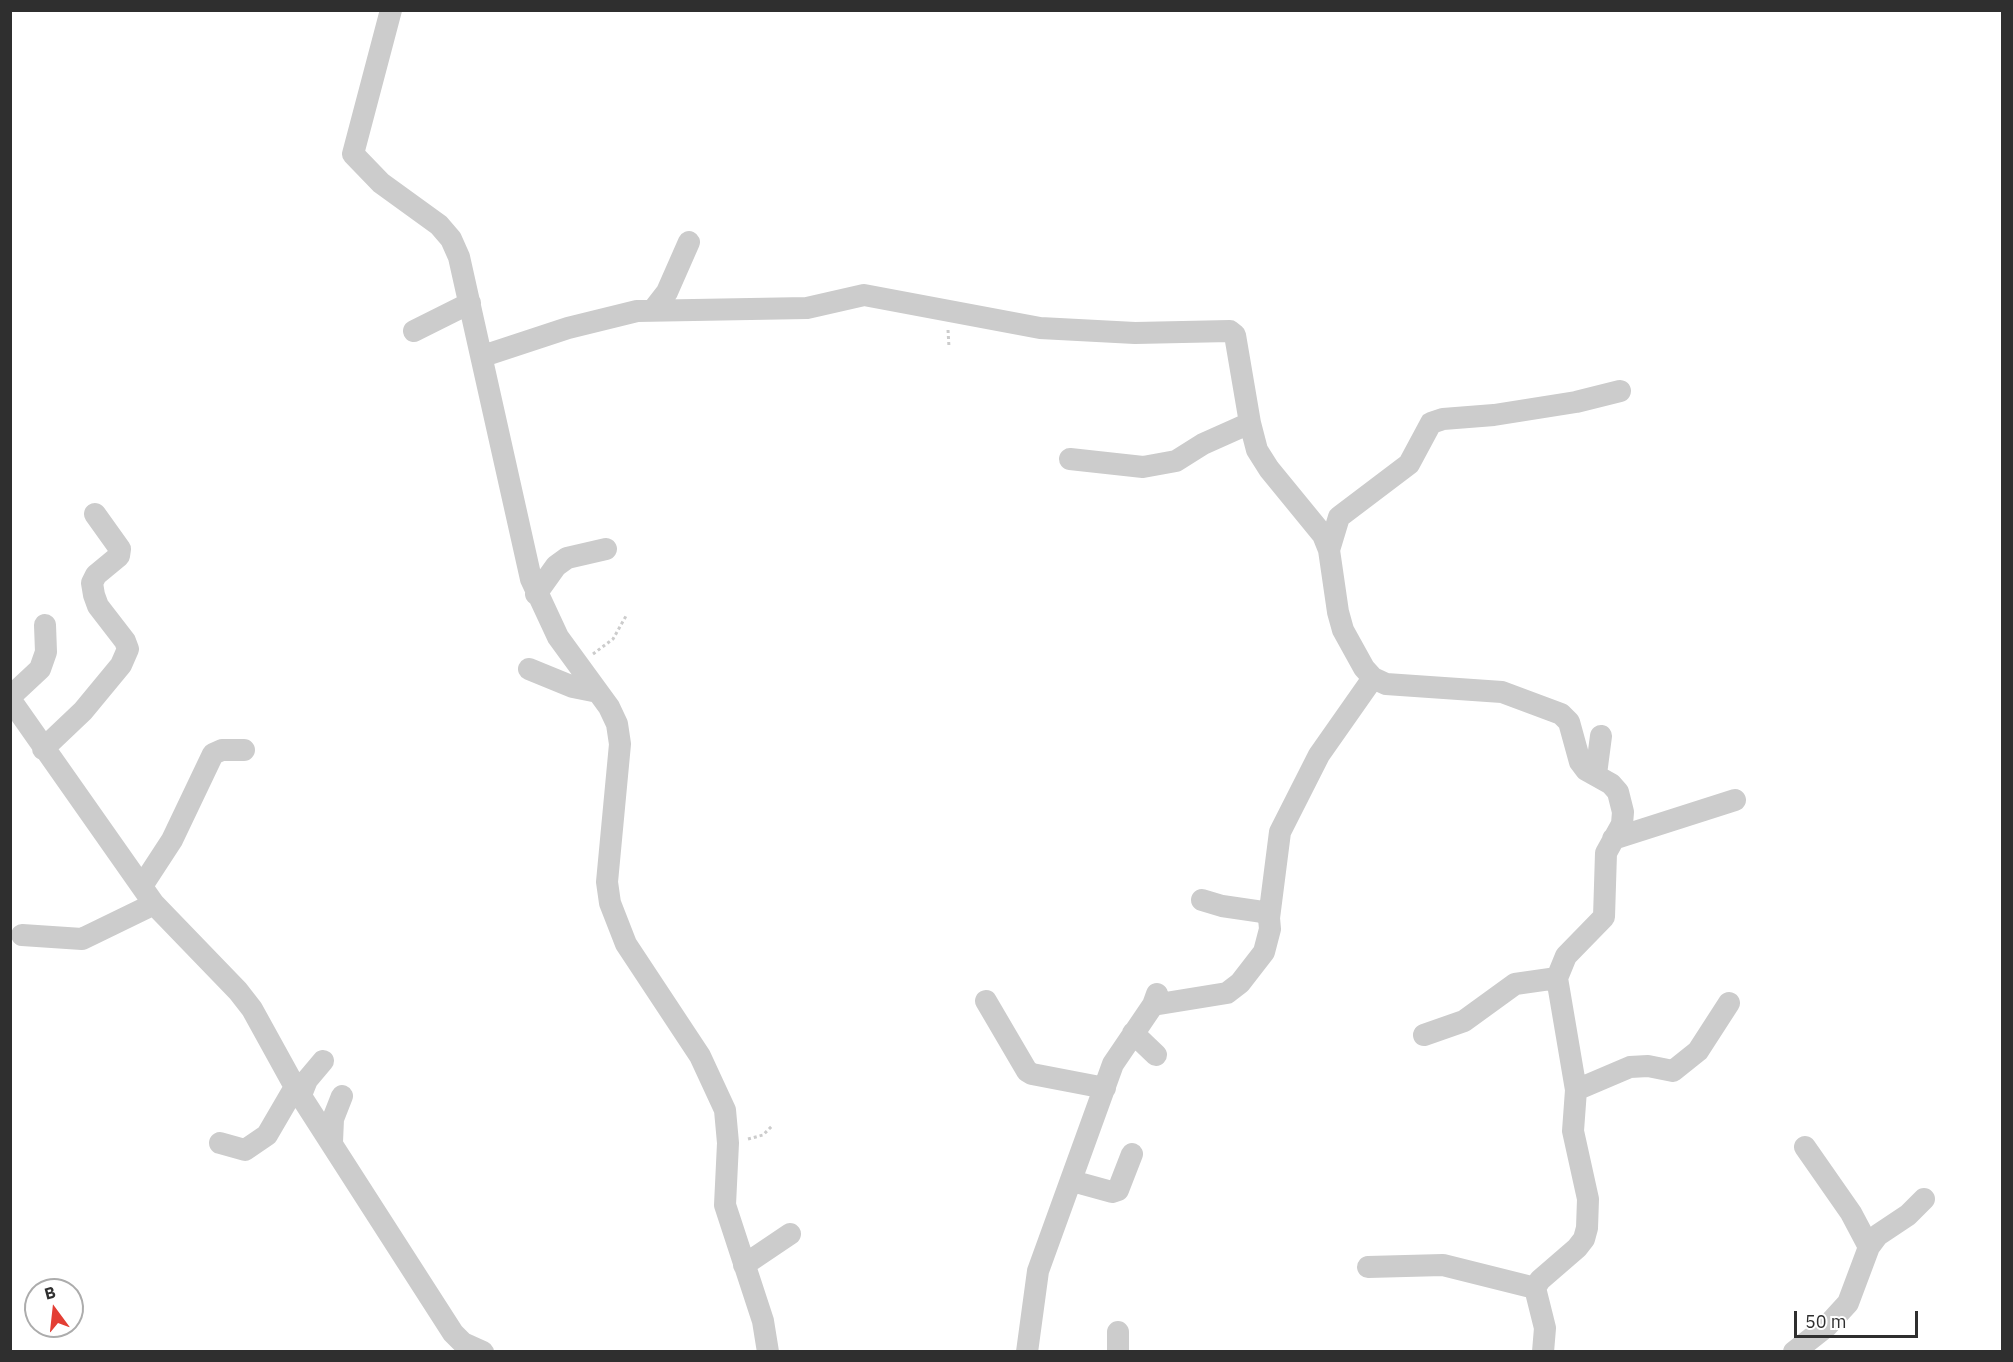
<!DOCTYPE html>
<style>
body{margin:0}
#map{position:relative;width:2013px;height:1362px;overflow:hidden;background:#fff;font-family:"IBM Plex Sans",sans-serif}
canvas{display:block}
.frame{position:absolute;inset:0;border:12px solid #2f2f2f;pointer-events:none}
.north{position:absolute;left:24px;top:1278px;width:60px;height:60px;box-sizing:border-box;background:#fff;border:2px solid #acacac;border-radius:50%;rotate:345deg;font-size:16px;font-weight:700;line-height:24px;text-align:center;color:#2f2f2f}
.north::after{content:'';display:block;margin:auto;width:21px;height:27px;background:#e33e34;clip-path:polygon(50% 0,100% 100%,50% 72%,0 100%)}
.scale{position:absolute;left:1794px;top:1311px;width:124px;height:27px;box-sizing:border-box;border:3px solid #2f2f2f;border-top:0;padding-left:8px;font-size:18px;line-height:21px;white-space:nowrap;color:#2f2f2f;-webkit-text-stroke:4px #fff;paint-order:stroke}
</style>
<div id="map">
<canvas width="2013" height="1362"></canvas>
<div class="frame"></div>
<div class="north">B</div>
<div class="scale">50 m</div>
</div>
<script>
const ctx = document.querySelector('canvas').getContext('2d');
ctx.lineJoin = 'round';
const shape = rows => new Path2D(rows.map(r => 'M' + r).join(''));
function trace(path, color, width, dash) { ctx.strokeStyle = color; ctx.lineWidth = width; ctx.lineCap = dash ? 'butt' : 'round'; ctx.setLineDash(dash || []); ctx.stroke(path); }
trace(shape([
 [948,330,949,347],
 [593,654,613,639,626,616],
 [748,1139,763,1135,773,1125]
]), '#ccc', 3, [3, 3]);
trace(shape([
 [391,10,353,154,381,183,439,225,451,239,459,257,531,579,558,637,609,707,617,724,620,744,607,882,610,903,626,944,700,1056,725,1110,728,1143,725,1205,763,1321,768,1352],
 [653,310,667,292,689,242],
 [414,331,470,303],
 [483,356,568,328,637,311,807,308,864,295,1040,328,1135,333,1230,331,1235,335,1250,423,1257,450,1269,469,1323,535,1329,550,1338,612,1343,630,1364,668,1373,678,1386,684,1502,692,1561,714,1569,722,1580,762,1586,770,1611,784,1618,792,1623,812,1622,824,1606,853,1604,917,1566,956,1557,978,1576,1090,1573,1131,1588,1199,1587,1228,1584,1239,1577,1248,1540,1280,1535,1288,1545,1328,1543,1352],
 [1070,459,1143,467,1176,461,1203,444,1250,423],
 [1329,550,1339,517,1409,464,1431,423,1443,419,1494,415,1576,402,1620,391],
 [536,594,556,566,567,558,606,549],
 [529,669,573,687,598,692],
 [10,697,40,669,46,652,45,625],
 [10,699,154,904,238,991,252,1009,295,1087,453,1333,463,1343,483,1352],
 [43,749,83,711,121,665,128,649,125,641,98,606,94,595,92,583,96,575,119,556,120,549,95,514],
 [1596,774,1601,736],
 [1613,839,1735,800],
 [142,886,172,840,213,754,222,750,244,750],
 [1269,918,1280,832,1319,755,1373,678],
 [22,935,82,939,154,904],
 [986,1001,1027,1071,1032,1074,1105,1088],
 [1153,1005,1227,993,1240,983,1264,952,1270,929,1269,918,1263,912,1222,906,1202,900],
 [1133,1033,1156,1055],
 [1424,1035,1464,1021,1515,984,1557,978],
 [1576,1090,1630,1067,1648,1066,1673,1071,1698,1051,1729,1003],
 [301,1095,307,1080,323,1061],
 [332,1142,333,1119,342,1096],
 [220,1143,245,1150,267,1135,295,1087],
 [1805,1147,1851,1213,1869,1247],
 [1072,1181,1112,1192,1118,1190,1132,1154],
 [744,1265,790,1234],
 [1368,1267,1443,1265,1535,1288],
 [1027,1352,1038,1271,1113,1064,1153,1005,1157,994],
 [1118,1352,1118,1332],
 [1794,1352,1827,1326,1848,1303,1869,1247,1878,1235,1908,1215,1924,1199]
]), '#ccc', 22);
</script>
